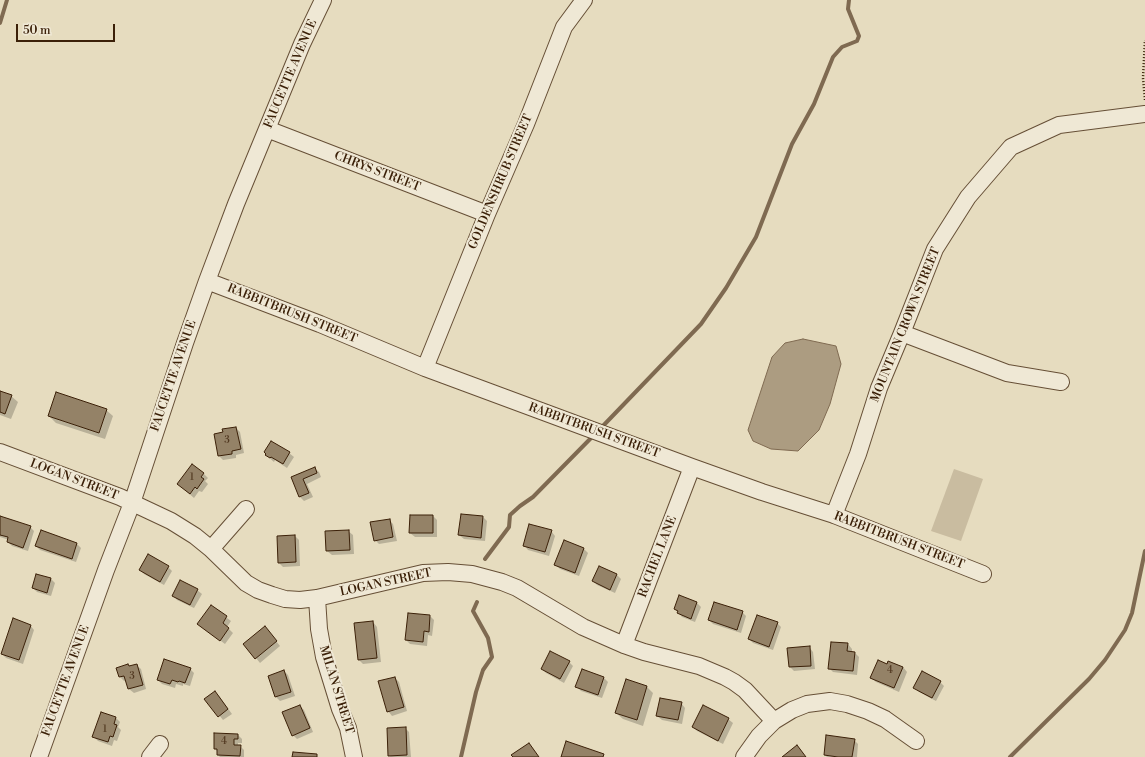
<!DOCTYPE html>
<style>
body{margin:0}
#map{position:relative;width:1145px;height:757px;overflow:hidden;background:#e6dcbf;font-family:"Libre Bodoni",serif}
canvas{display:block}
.scale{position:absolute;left:16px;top:24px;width:99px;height:18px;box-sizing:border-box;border:2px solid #3b2008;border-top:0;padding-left:5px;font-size:12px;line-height:14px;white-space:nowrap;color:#3b2008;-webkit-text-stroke:3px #efe8d5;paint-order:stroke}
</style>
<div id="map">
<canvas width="1145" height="757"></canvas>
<div class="scale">50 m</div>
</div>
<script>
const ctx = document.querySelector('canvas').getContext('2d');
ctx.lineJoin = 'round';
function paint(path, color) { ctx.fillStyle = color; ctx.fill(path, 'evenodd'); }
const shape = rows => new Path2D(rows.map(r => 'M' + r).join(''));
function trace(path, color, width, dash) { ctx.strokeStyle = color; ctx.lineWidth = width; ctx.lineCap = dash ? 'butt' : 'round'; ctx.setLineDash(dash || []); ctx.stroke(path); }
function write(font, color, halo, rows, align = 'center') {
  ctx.font = font + ' "Libre Bodoni",serif'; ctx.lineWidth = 4; ctx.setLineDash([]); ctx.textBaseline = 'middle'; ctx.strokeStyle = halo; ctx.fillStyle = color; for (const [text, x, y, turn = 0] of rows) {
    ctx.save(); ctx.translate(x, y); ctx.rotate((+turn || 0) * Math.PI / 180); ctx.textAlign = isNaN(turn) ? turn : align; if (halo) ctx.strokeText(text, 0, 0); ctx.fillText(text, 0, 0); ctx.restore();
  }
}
paint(shape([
 [954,469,983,479,961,541,931,531]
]), '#c9bca0');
const water = shape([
 [803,339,836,346,841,364,830,404,819,430,798,451,771,449,753,441,748,430,772,357,785,343,803,339]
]);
paint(water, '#ac9c81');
trace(water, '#7f6a51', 1);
paint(shape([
 [0,392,11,396,18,402,11,419,0,415],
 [106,410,113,416,105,439,56,423,49,416],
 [236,428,240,432,244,453,236,455,236,458,223,460,219,456,215,434,224,433],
 [289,453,294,457,287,468,275,460,274,462,266,455],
 [314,468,319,472,321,477,307,484,313,497,304,501,300,497,292,478],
 [203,473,208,478,205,481,208,484,202,492,199,491,194,498,178,484],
 [433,516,437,520,437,537,415,537,410,533],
 [0,517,30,527,34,531,28,551,12,546,8,542,9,540,0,537],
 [483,517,487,521,485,541,464,539,459,535],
 [389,520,393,524,397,541,379,544,375,540],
 [41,531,77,544,81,548,76,562,40,550,36,546],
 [348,531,353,535,354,554,332,555,327,551],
 [551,531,555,536,549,556,528,550,524,545],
 [295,536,299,540,300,566,283,567,279,563],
 [564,542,584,549,588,553,579,576,560,569,556,565],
 [168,567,172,571,164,585,144,574,140,570],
 [600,567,617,575,621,579,615,593,597,585,593,581],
 [51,579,55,583,51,596,37,592,33,588],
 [197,590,202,594,194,608,177,600,173,595],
 [680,596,697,603,701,607,695,622,682,617,675,609],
 [211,606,231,621,227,627,233,633,225,644,198,624],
 [742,612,746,616,741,633,713,624,709,620],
 [430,616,434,620,432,636,428,635,427,646,410,644,406,640],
 [373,622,377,627,381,662,363,664,359,660],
 [777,623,781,627,773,650,753,643,749,639],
 [30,625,34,630,23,664,6,658,2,654],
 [269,632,280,646,260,663,256,658],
 [848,644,852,649,852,653,855,653,859,657,857,675,833,672,829,668],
 [809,647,813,652,815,669,794,671,790,667],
 [569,662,573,666,564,683,546,673,542,669],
 [128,665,130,667,136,665,141,669,146,689,134,693,129,689,127,680,124,681,120,677],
 [888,665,903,667,907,672,899,692,876,682,871,678],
 [190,669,194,673,190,686,183,684,183,686,176,684,175,688,162,684,158,680],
 [582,670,604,678,608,682,602,698,581,691,577,687],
 [284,671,288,675,295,696,280,701,276,697,269,676],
 [395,678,399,682,407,711,392,716,388,711],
 [940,682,944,686,936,701,919,692,915,688],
 [647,687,653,693,643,726,623,719,616,713],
 [219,696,232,714,223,720,206,699],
 [681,703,685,708,682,724,662,720,657,716],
 [300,706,304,710,313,732,297,739,293,735],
 [703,707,728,719,733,723,723,744,697,731,693,727],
 [116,718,120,722,118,727,121,730,117,741,114,740,112,746,98,741,94,737],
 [405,728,409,732,411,757,391,757,389,756],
 [238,735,242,739,242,743,238,743,238,746,240,746,244,750,244,757,220,757,218,755,218,752,215,749],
 [854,740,858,744,857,757,827,757,825,755]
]), '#0003');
trace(shape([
 [0,23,7,0],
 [600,429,701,324,726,288,756,237,792,144,814,104,833,57,842,47,857,41,859,36,848,9,849,0],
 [485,559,509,527,510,515,520,506,533,497,594,435],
 [461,757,476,692,483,670,492,657,488,638,473,611,477,602],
 [1010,757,1089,679,1105,660,1125,630,1132,613,1145,551]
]), '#7f6a51', 4);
const building = shape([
 [0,391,12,395,5,414,0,412,0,391],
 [56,392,107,409,99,433,48,416,56,392],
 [236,427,241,449,232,451,232,454,218,456,214,434,223,432,222,429,236,427],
 [271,441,290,452,283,464,271,457,270,458,265,455,266,454,264,452,271,441],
 [192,464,204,473,201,477,204,479,197,489,195,487,190,494,177,484,192,464],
 [315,467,317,473,303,479,309,493,299,497,291,477,315,467],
 [461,514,483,516,481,538,458,535,461,514],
 [410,515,433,515,433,533,409,533,410,515],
 [0,516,31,526,23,548,7,542,8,537,0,535,0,516],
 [390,519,393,537,374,541,370,522,390,519],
 [529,524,552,530,545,552,523,546,529,524],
 [41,530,77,543,72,559,35,546,41,530],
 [349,530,350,550,326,551,325,531,349,530],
 [295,535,296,562,278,563,277,536,295,535],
 [564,540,584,548,575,573,554,565,564,540],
 [148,554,169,566,160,582,139,570,148,554],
 [599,566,617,574,610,590,592,581,599,566],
 [36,574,51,578,47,593,32,588,36,574],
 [180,580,198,589,190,605,172,596,180,580],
 [679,595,697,602,691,619,677,613,678,611,674,609,679,595],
 [714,602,743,611,737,630,708,620,714,602],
 [211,605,227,616,223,623,229,628,220,641,197,624,211,605],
 [408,613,430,615,429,632,424,631,423,642,405,640,408,613],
 [757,615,778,622,769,647,748,639,757,615],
 [13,618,31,625,19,660,1,654,13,618],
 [373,621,377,658,358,660,354,623,373,621],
 [265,626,277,641,255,659,243,644,265,626],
 [831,642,848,643,847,651,855,652,853,671,828,669,831,642],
 [810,646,811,666,789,667,787,648,810,646],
 [550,651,570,661,560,679,541,669,550,651],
 [164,659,191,668,185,683,179,681,178,682,172,680,170,684,157,680,164,659],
 [878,660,887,664,888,661,903,667,894,688,870,678,878,660],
 [128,664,129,666,137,664,143,685,128,689,124,676,119,677,116,668,128,664],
 [582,669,604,677,598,695,575,687,582,669],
 [284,670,291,692,275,697,268,676,284,670],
 [922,671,941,681,932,698,913,688,922,671],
 [395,677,404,707,387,712,378,681,395,677],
 [626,679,647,686,637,720,615,713,626,679],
 [215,691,228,709,218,717,204,699,215,691],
 [660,698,682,702,678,720,656,716,660,698],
 [300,705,310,728,292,736,282,712,300,705],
 [703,705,729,718,718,741,692,727,703,705],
 [101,712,116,717,114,724,117,725,113,737,110,736,108,742,92,737,101,712],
 [406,727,407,755,388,756,387,728,406,727],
 [214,733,238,734,238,739,234,739,234,745,241,745,240,756,217,755,217,749,214,749,214,733],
 [826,735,855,739,852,757,838,757,824,755,826,735],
 [566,741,604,754,603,757,561,757,566,741],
 [529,743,539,757,513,757,511,755,529,743],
 [797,745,806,757,782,757,797,745],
 [293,752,317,754,317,757,292,757,293,752]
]);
paint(building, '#948267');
trace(building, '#3b2008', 1);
const minor = shape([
 [267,129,487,214],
 [207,281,320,324,425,368,692,467,762,492,834,515,983,574],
 [902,333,1007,373,1061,382],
 [425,368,487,214,526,124,564,27,584,0],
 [0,452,120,497,171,521,195,536,211,549,246,583,258,590,272,595,285,599,300,600,317,598,423,573,448,572,472,574,502,582,517,588,583,627,624,645,644,652,699,666,725,677,734,682,745,690,774,721],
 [834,515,858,454,879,388,902,333,935,249,968,197,1011,147,1059,125,1145,114],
 [211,549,246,509],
 [317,598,319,629,324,657,340,709,348,728,354,757],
 [624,645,692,467],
 [39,757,106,570,132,503,185,343,207,281,236,204,302,44,323,0],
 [150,757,160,744],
 [744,757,759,736,774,721,792,710,807,704,830,701,847,704,868,711,885,719,916,741]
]);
trace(minor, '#664f36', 18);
trace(shape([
 [1145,100,1143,78,1145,40]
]), '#3b2008', 2.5, [1, 2]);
trace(minor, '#efe8d5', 16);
write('10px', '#513820', null, [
 ["3",227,441],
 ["1",192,478],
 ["4",890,671],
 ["3",132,677],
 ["1",105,730],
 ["4",224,742]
]);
write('12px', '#3b2008', '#efe8d5', [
 ["FAUCETTE AVENUE",291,74,-67],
 ["CHRYS STREET",377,172,21],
 ["GOLDENSHRUB STREET",501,182,-67],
 ["RABBITBRUSH STREET",292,314,22],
 ["MOUNTAIN CROWN STREET",906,325,-68],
 ["FAUCETTE AVENUE",174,376,-71],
 ["RABBITBRUSH STREET",594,431,20],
 ["LOGAN STREET",74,480,21],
 ["RABBITBRUSH STREET",899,541,21],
 ["RACHEL LANE",658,557,-69],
 ["LOGAN STREET",386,583,-12],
 ["FAUCETTE AVENUE",66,681,-70],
 ["MILAN STREET",336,690,73]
]);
</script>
